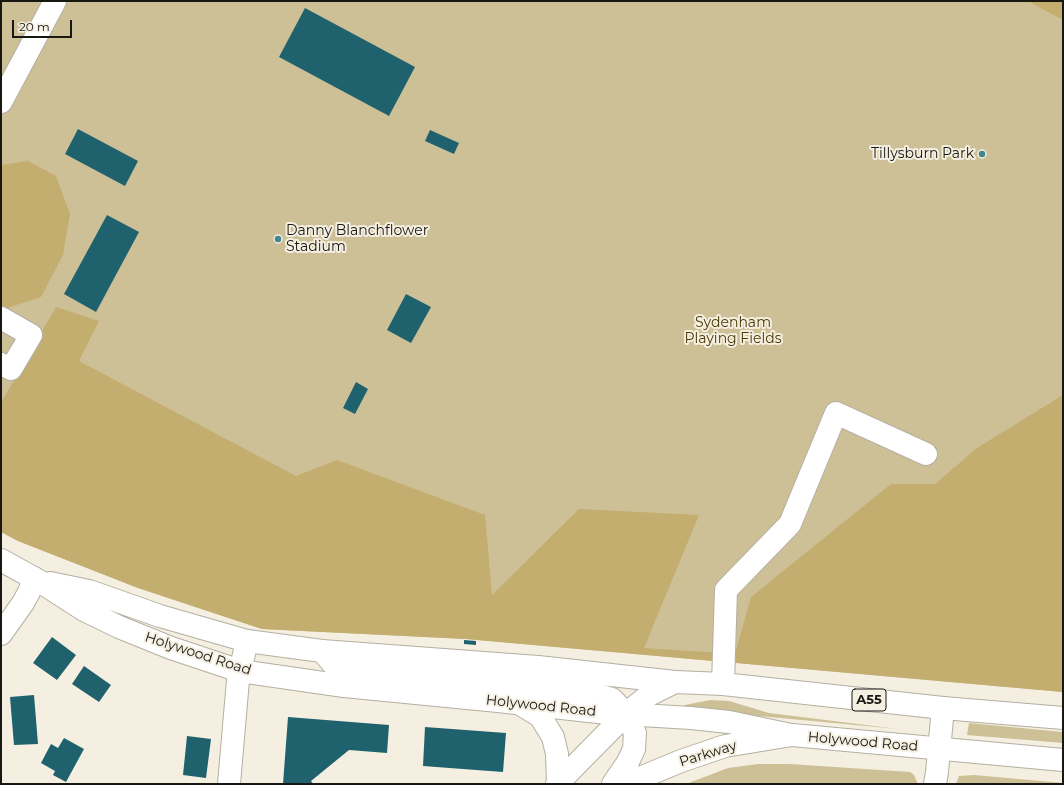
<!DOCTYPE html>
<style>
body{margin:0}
#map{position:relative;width:1064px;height:785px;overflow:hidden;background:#f4efe0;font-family:Montserrat,sans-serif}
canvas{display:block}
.frame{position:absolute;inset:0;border:2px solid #191712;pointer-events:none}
.scale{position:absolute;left:12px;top:20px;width:60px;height:18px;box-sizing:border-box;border:2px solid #191712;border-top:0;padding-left:5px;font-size:12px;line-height:14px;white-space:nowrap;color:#191712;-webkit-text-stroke:3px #f4efe0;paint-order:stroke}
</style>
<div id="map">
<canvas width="1064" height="785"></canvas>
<div class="frame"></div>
<div class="scale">20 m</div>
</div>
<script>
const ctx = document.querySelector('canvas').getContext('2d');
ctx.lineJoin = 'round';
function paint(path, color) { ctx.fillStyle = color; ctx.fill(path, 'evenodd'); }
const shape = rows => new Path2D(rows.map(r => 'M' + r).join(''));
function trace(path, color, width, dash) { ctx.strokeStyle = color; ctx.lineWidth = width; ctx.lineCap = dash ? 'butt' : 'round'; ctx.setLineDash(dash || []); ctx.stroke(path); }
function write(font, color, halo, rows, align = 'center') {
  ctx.font = font + ' Montserrat,sans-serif'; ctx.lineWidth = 4; ctx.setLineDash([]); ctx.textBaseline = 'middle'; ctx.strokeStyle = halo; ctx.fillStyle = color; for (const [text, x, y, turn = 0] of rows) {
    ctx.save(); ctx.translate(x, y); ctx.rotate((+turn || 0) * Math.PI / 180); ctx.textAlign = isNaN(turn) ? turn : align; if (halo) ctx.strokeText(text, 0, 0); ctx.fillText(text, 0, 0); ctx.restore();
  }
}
paint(shape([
 [1,1,1063,1,1063,692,466,639,262,629,138,588,18,541,1,532],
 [710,700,729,701,769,713,898,729,684,709,685,705],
 [969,723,1063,732,1063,743,967,735],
 [758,764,790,764,910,772,914,775,918,784,686,784,728,768],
 [974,775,1063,783,1063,784,956,784,959,776]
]), '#cec096');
paint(shape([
 [1028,1,1063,1,1063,20],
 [28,161,56,176,70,214,63,255,41,297,1,310,1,165],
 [56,307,99,321,79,361,296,476,337,460,485,515,492,595,579,509,699,515,644,648,735,654,751,597,891,484,935,484,977,448,1063,395,1063,692,466,639,262,629,138,588,18,541,1,532,1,403]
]), '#c3ad6f');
paint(shape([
 [305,8,415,67,389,116,279,57],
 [78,129,138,161,125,186,65,154],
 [430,130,459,143,454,154,425,141],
 [107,215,139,232,96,312,64,294],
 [406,294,431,307,411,343,387,330],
 [356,382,368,389,355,414,343,408],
 [52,637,76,655,57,680,33,663],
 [464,640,476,641,476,645,464,644],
 [84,666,111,685,99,702,72,684],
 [34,695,38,744,14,745,10,697],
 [288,717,389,725,387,753,349,750,311,781,313,784,283,784],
 [425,727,506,733,503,772,423,766],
 [187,736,211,739,206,778,183,775],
 [64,738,84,749,66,782,53,775,55,771,41,763,51,744,58,748]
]), '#1f626e');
const minor = shape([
 [1,102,55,1],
 [1,318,31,335,11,369,1,364],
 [1,634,23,603,29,592,34,578],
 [723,684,726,590,790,524,836,413,926,454],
 [229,784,238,680,247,641],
 [935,784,937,772,943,708]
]);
const major = shape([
 [1,560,39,581,84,610,119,627,171,648,240,671,344,686,498,701,607,713,691,718,729,722,791,735],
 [50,583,89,591,160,616,247,641,322,651,538,667,675,682]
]);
const highway = shape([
 [322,651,334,665,444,678,592,693,612,699,626,714,635,733,634,749,628,762,613,784],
 [520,704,540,716,553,737,557,754,558,783],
 [557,784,626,714,649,695,675,682,723,684,943,708,1063,718],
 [628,784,640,778,681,761,725,746,792,735,1063,760]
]);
trace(minor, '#b4afa1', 24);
trace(major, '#b4afa1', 24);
trace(highway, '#b4afa1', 24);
trace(minor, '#fff', 22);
trace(major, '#fff', 22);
trace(highway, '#fff', 22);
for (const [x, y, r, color] of [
 [982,154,4,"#418693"],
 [278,239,4,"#418693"]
]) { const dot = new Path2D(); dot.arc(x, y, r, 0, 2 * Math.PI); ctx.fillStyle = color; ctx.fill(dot); trace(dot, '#f4efe0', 1.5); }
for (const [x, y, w] of [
 [869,700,34]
]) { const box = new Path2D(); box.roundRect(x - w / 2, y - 11, w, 22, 3); ctx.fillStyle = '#f4efe0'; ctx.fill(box); trace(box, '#191712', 1); }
write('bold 13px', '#191712', null, [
 ["A55",869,700]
]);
write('14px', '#191712', '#f4efe0', [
 ["Tillysburn Park",974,154],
 ["Danny Blanchflower",286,231,"left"],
 ["Stadium",286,247,"left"]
], 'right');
write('14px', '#493a05', '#f4efe0', [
 ["Sydenham",733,323],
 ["Playing Fields",733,339]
]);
write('14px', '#191712', '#f4efe0', [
 ["Holywood Road",198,654,18],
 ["Holywood Road",541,706,6],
 ["Holywood Road",863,742,5],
 ["Parkway",708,754,-17]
]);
</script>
